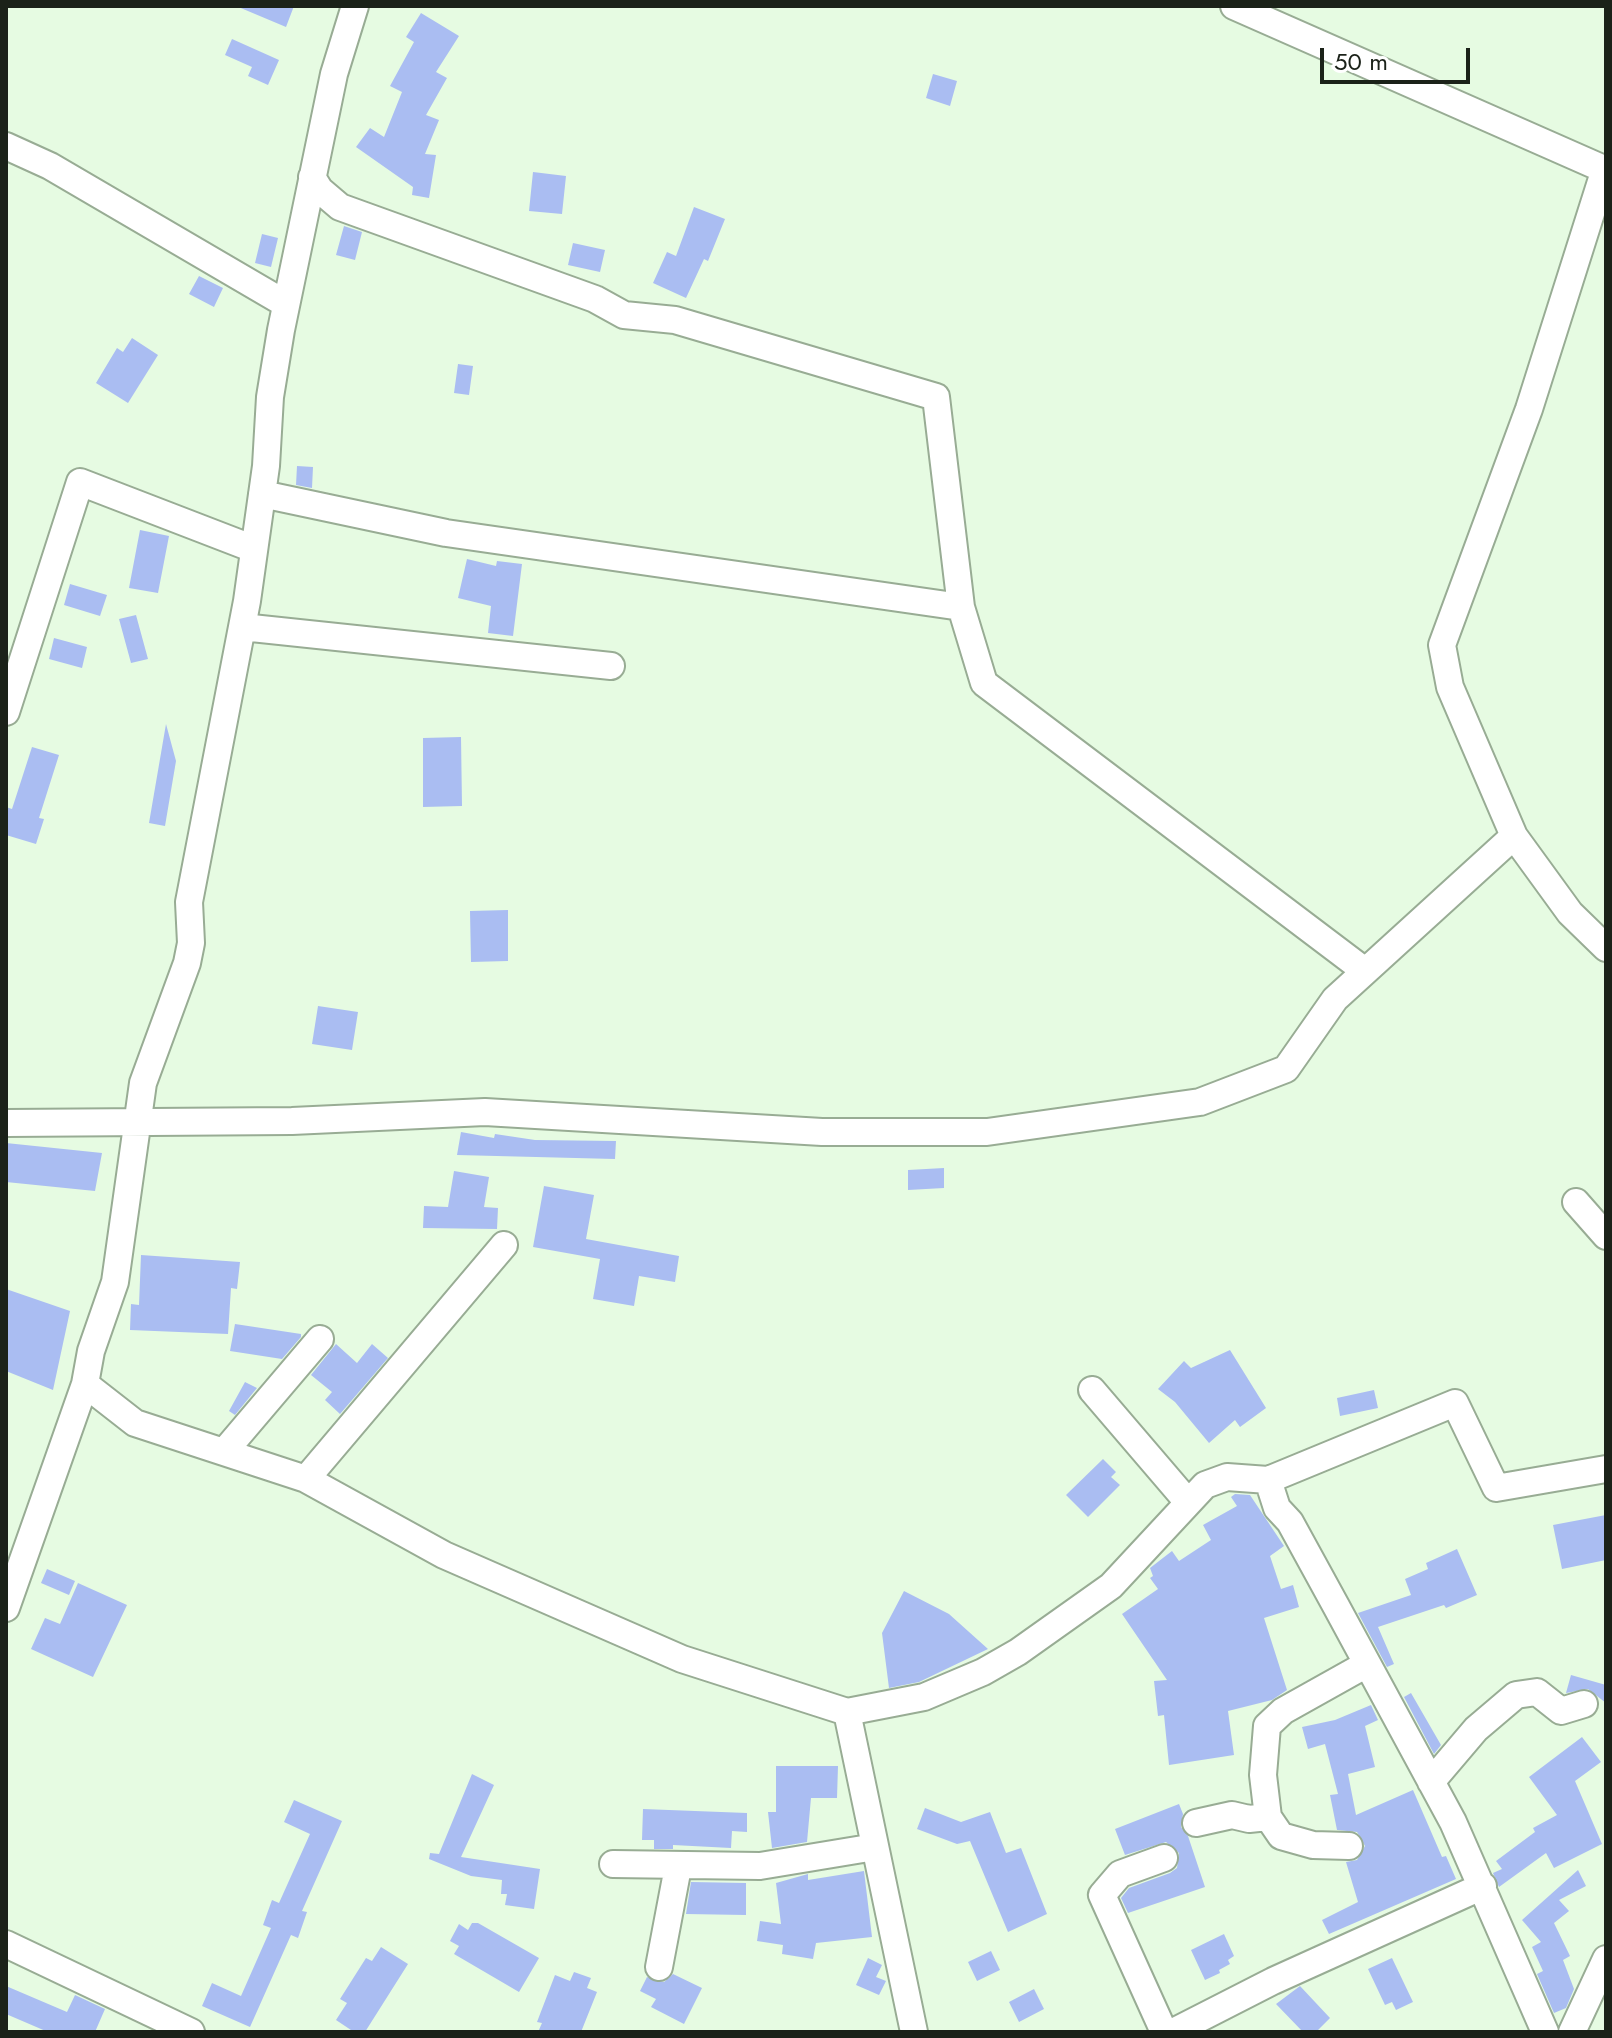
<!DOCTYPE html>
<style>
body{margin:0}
#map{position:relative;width:1612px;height:2038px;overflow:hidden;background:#e6fbe2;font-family:Jost,sans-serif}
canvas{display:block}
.frame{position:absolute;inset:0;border:8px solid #1b2219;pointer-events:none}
.scale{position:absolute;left:1320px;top:48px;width:150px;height:36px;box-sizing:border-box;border:4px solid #1b2219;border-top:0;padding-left:10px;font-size:24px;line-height:28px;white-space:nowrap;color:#1b2219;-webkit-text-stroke:6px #fff;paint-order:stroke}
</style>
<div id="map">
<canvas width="1612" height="2038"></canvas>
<div class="frame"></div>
<div class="scale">50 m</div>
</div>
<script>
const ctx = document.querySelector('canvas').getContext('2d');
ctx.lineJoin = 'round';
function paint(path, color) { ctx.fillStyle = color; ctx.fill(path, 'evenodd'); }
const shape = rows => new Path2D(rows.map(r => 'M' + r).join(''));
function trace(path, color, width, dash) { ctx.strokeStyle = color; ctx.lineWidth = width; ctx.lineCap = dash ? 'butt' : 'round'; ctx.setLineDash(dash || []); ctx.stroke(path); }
paint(shape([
 [236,6,294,6,286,27],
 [421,13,459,36,436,72,447,78,426,115,439,120,425,154,436,155,429,198,412,195,413,187,356,147,370,128,384,137,402,92,390,86,414,42,406,37],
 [232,39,279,60,268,85,248,76,252,67,225,55],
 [933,74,957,81,950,106,926,98],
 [533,172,566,176,562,214,529,211],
 [694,207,725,219,708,261,704,259,686,298,653,283,667,252,676,256],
 [344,226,362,232,355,260,336,255],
 [262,234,278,238,271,267,255,263],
 [573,243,605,250,600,272,568,265],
 [199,276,223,288,214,307,189,294],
 [132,338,158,355,128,403,96,383,117,348,123,352],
 [458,364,473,366,469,395,454,393],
 [297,466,313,467,312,488,296,485],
 [140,530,169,536,158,593,129,588],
 [467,559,496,566,497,561,522,564,513,636,488,633,491,606,458,598],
 [70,584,107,595,100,616,64,605],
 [136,615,148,659,131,663,119,619],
 [54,638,87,647,82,668,49,659],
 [166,724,176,761,165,826,149,823],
 [461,737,462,806,423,807,423,738],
 [32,747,59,755,39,818,44,819,36,844,6,835,6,807,12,809],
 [508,910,508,961,471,962,470,911],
 [318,1006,358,1012,352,1050,312,1044],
 [461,1132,494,1138,495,1134,535,1140,616,1141,615,1159,457,1155],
 [6,1143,102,1153,95,1191,6,1182],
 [944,1168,944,1188,908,1190,908,1170],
 [454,1171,489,1177,484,1207,498,1208,497,1229,423,1228,424,1206,448,1207],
 [544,1186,594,1195,586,1239,679,1256,675,1282,639,1276,634,1306,593,1299,600,1259,533,1247],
 [141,1255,240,1262,237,1289,231,1288,228,1334,130,1330,131,1304,139,1305],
 [6,1289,70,1311,53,1390,6,1371],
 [235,1324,301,1334,301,1337,282,1359,230,1351],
 [336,1344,357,1363,372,1344,388,1358,340,1414,325,1400,332,1392,311,1375],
 [1230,1350,1266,1408,1240,1427,1235,1420,1209,1443,1175,1402,1158,1389,1184,1361,1191,1368],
 [245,1382,257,1388,235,1415,229,1411],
 [1374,1390,1378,1408,1340,1416,1337,1398],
 [1103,1459,1116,1472,1111,1477,1120,1485,1088,1517,1066,1495],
 [1235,1494,1250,1495,1284,1546,1270,1556,1281,1589,1293,1585,1299,1607,1264,1618,1287,1690,1272,1700,1228,1711,1234,1755,1169,1765,1164,1715,1158,1716,1154,1681,1167,1680,1122,1614,1158,1589,1150,1578,1153,1576,1150,1568,1172,1551,1179,1561,1211,1540,1203,1525,1237,1506,1231,1497],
 [1606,1515,1606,1560,1562,1569,1553,1525],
 [1457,1549,1477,1595,1446,1608,1444,1605,1378,1627,1394,1664,1387,1667,1358,1613,1411,1595,1405,1579,1428,1569,1426,1563],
 [47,1569,75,1581,69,1595,41,1583],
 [78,1583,127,1605,93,1677,31,1649,45,1618,60,1624],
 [904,1591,949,1614,988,1649,919,1682,889,1688,882,1633],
 [1571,1675,1606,1685,1606,1703,1588,1689,1566,1693],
 [1411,1693,1441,1745,1434,1754,1404,1697],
 [1371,1705,1378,1720,1365,1726,1375,1767,1348,1774,1356,1815,1413,1790,1442,1857,1446,1856,1456,1879,1329,1934,1322,1920,1358,1902,1346,1862,1357,1860,1365,1846,1357,1832,1337,1830,1330,1795,1338,1794,1325,1744,1308,1749,1302,1727,1335,1720],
 [1582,1737,1601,1762,1575,1781,1602,1844,1554,1868,1546,1853,1499,1887,1493,1873,1502,1869,1496,1861,1535,1832,1533,1828,1557,1815,1529,1777],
 [776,1766,838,1766,837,1798,811,1798,807,1842,772,1848,768,1812,776,1812],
 [472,1774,494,1785,461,1857,540,1869,534,1909,505,1905,507,1894,501,1894,502,1880,471,1876,429,1859,430,1853,439,1854],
 [294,1800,342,1821,302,1911,307,1912,298,1938,291,1935,250,2027,202,2006,212,1983,241,1996,271,1928,263,1925,272,1900,279,1903,310,1834,284,1822],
 [1179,1804,1183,1814,1181,1827,1188,1836,1205,1887,1128,1913,1121,1898,1129,1888,1170,1873,1177,1868,1179,1853,1166,1842,1125,1855,1115,1829],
 [925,1808,961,1822,990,1812,1006,1853,1021,1848,1047,1914,1008,1932,970,1841,957,1844,917,1829],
 [643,1809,747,1813,747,1832,732,1831,731,1848,673,1845,673,1849,654,1849,654,1840,642,1840],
 [1578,1870,1586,1886,1559,1900,1569,1911,1554,1923,1570,1956,1563,1960,1574,1989,1566,2008,1554,2013,1537,1974,1543,1971,1532,1947,1541,1942,1522,1920],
 [864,1871,872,1937,816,1943,813,1959,782,1954,783,1945,757,1941,760,1921,781,1924,776,1883,808,1874,808,1880],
 [691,1882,746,1883,746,1915,686,1914],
 [472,1923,478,1923,539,1958,519,1992,454,1954,459,1946,450,1941,459,1924,468,1930],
 [1224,1934,1234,1956,1228,1960,1230,1964,1219,1970,1220,1973,1205,1980,1191,1950],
 [381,1947,408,1964,365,2032,354,2032,336,2020,347,2003,340,1999,366,1958,372,1961],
 [991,1951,1000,1970,977,1981,968,1962],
 [868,1958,882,1965,876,1977,886,1981,879,1995,856,1985],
 [1392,1958,1413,2002,1396,2010,1392,2002,1385,2005,1368,1969],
 [574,1972,591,1978,587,1988,597,1992,581,2032,538,2032,542,2023,537,2022,555,1975,570,1981],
 [673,1974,702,1988,684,2024,651,2007,656,1999,640,1991,647,1977,664,1982],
 [6,1986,67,2012,75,1995,105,2009,95,2032,48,2032,6,2014],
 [1300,1986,1330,2018,1316,2032,1303,2032,1276,2004],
 [1034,1989,1044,2009,1019,2022,1009,2002]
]), '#aabdf2');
const minor = shape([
 [1234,6,1606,170],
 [6,146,50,166,286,304],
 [1605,169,1529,409,1442,645,1450,687,1514,836,1570,913,1606,948],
 [312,177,320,190,340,207,595,299,624,315,675,320,936,397,961,607,984,683,1365,971],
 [262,494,446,533,961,607],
 [242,627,611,666],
 [6,712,80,482,254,549],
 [6,1123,292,1121,485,1112,822,1132,987,1132,1200,1102,1286,1069,1335,999,1514,836],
 [1576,1202,1606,1236],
 [85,1384,135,1423,306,1479,444,1555,682,1659,847,1712,924,1697,983,1672,1018,1652,1111,1586,1205,1485,1227,1477,1268,1480,1455,1403,1496,1488,1606,1469],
 [1092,1390,1187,1501],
 [224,1452,320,1339],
 [306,1479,504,1245],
 [1268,1480,1277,1508,1290,1522,1336,1606,1453,1822,1545,2032],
 [6,1608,85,1384,91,1351,115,1282,143,1083,187,963,191,943,189,902,247,601,266,466,270,397,281,330,334,74,355,6],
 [847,1712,914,2032],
 [1431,1782,1476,1729,1516,1695,1537,1692,1561,1711,1584,1704],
 [1196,1823,1232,1815,1249,1819,1268,1817],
 [1349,1846,1313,1845,1281,1836,1268,1817,1263,1775,1267,1726,1283,1711,1367,1664],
 [1164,1858,1120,1874,1102,1895,1164,2032],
 [613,1864,760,1866,875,1847],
 [6,1944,191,2032],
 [659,1967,678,1867],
 [1173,2032,1273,1981,1483,1886],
 [1572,2032,1606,1959]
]);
trace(minor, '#98ac94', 30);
trace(minor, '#fff', 26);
</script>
